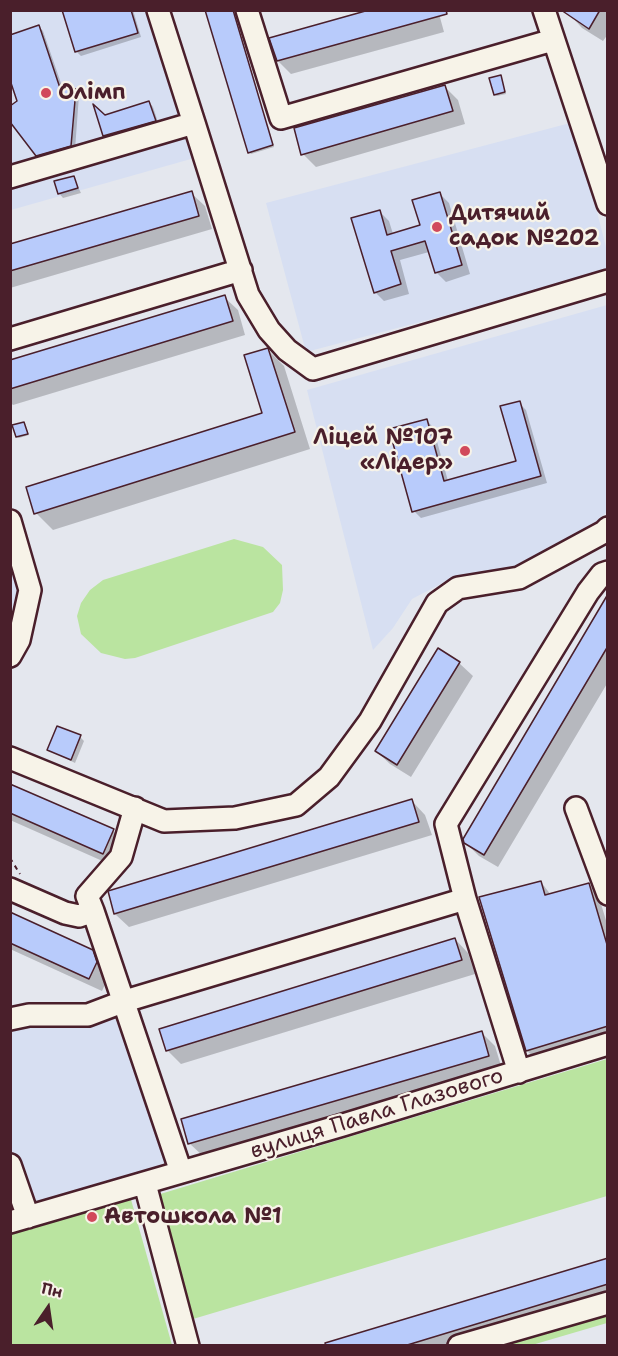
<!DOCTYPE html>
<meta charset="utf-8">
<style>
body{margin:0}
#map{position:relative;width:618px;height:1356px;overflow:hidden;background:#e4e7ee;font-family:"Shantell Sans",sans-serif}
canvas{display:block}
.frame{position:absolute;inset:0;border:12px solid #4a1f2b;pointer-events:none}
.north{position:absolute;left:18px;top:1278px;width:60px;height:60px;-webkit-text-stroke:4px #f7f3e8;paint-order:stroke;rotate:13deg;font-size:16px;font-weight:700;line-height:24px;text-align:center;color:#4a1f2b}
.north::after{content:'';display:block;margin:auto;width:21px;height:27px;background:#4a1f2b;clip-path:polygon(50% 0,100% 100%,50% 72%,0 100%)}
</style>
<div id="map">
<canvas width="618" height="1356"></canvas>
<div class="frame"></div>
<div class="north">Пн</div>
</div>
<script>
const ctx = document.querySelector('canvas').getContext('2d');
ctx.lineJoin = 'round';
function paint(path, color) { ctx.fillStyle = color; ctx.fill(path, 'evenodd'); }
const shape = rows => new Path2D(rows.map(r => 'M' + r).join(''));
function trace(path, color, width, dash) { ctx.strokeStyle = color; ctx.lineWidth = width; ctx.lineCap = dash ? 'butt' : 'round'; ctx.setLineDash(dash || []); ctx.stroke(path); }
function write(font, color, halo, rows, align = 'center') {
  ctx.font = font + ' "Shantell Sans",sans-serif'; ctx.lineWidth = 4.5; ctx.setLineDash([]); ctx.textBaseline = 'middle'; ctx.strokeStyle = halo; ctx.fillStyle = color; for (const [text, x, y, turn = 0] of rows) {
    ctx.save(); ctx.translate(x, y); ctx.rotate((+turn || 0) * Math.PI / 180); ctx.textAlign = isNaN(turn) ? turn : align; if (halo) ctx.strokeText(text, 0, 0); ctx.fillText(text, 0, 0); ctx.restore();
  }
}
paint(shape([
 [11,11,169,11,212,153,11,210],
 [574,122,607,251,607,273,306,352,266,203],
 [607,305,607,512,562,551,492,578,450,579,412,599,393,628,373,650,307,390],
 [11,544,24,583,11,629],
 [125,1001,178,1160,24,1206,11,1165,10,1019]
]), '#d7dff2');
paint(shape([
 [234,539,263,547,282,565,283,590,280,603,273,612,135,658,125,659,101,653,81,634,77,616,81,603,90,590,103,580],
 [607,1059,607,1196,193,1319,157,1195],
 [130,1196,172,1345,11,1346,11,1230],
 [607,1309,607,1323,532,1345,485,1346]
]), '#bae4a0');
paint(shape([
 [64,10,133,10,141,37,81,56,76,51],
 [233,10,274,147,251,154,249,152],
 [438,10,444,32,291,74,278,61],
 [571,10,608,10,608,34,603,41,582,28,569,14],
 [39,27,43,31,63,89,75,90,79,95,75,150,42,160,38,155,19,101],
 [500,77,506,94,497,96,495,95],
 [445,87,458,100,465,124,316,167,303,154],
 [149,102,153,107,159,125,109,140,105,136,105,116],
 [73,177,81,193,63,198,59,193],
 [191,193,205,206,212,229,10,288,10,245],
 [440,194,449,203,470,274,446,282,436,272,429,252,400,260,409,294,384,301,375,292,379,211,389,221,393,234,422,226],
 [224,297,238,310,245,335,13,405,10,402,10,362],
 [267,349,284,366,310,449,53,530,36,513,264,414],
 [519,403,526,410,547,483,421,518,414,511,426,420,433,427,448,481,518,462],
 [24,423,29,435,19,438,17,437],
 [608,597,608,682,498,867,479,856,465,842],
 [459,663,473,676,411,777,390,764,376,751],
 [80,737,84,741,75,763,49,750],
 [10,785,113,831,126,844,116,867,10,820],
 [412,801,425,815,432,835,129,927,115,914],
 [541,882,551,895,589,884,598,894,608,927,608,1038,537,1060,527,1051],
 [10,914,92,951,106,965,109,976,102,991,10,949],
 [455,939,468,953,475,974,181,1064,167,1050],
 [482,1033,495,1046,502,1069,203,1156,189,1143],
 [10,1191,17,1214,10,1215],
 [608,1259,608,1307,480,1346,321,1346]
]), '#0003');
const building = shape([
 [62,10,131,10,138,33,75,52,62,10],
 [205,10,233,10,273,145,248,153,205,10],
 [369,10,446,10,447,14,277,61,269,38,369,10],
 [561,10,600,10,589,29,561,10],
 [39,25,60,88,76,89,71,146,36,156,10,122,10,106,17,101,10,80,10,35,39,25],
 [501,75,505,92,494,95,489,78,501,75],
 [445,85,453,111,301,155,294,128,445,85],
 [149,101,156,121,103,136,93,104,105,115,149,101],
 [74,176,78,188,58,194,54,181,74,176],
 [192,191,199,216,10,271,10,244,192,191],
 [440,192,462,265,435,273,425,241,391,251,401,284,374,293,351,218,380,210,387,235,420,225,412,200,440,192],
 [225,295,233,321,10,389,10,360,225,295],
 [268,348,295,432,34,514,26,487,262,413,244,355,268,348],
 [520,401,541,476,412,512,389,429,427,419,444,481,516,461,500,406,520,401],
 [24,422,28,434,16,437,12,425,24,422],
 [608,594,608,646,484,855,464,843,463,839,608,594],
 [438,648,460,662,397,765,375,751,438,648],
 [57,726,81,735,71,760,47,750,57,726],
 [10,784,114,829,103,854,10,813,10,784],
 [412,799,419,822,114,914,108,891,412,799],
 [541,881,545,895,589,883,608,948,608,1026,526,1051,479,897,541,881],
 [10,912,93,950,97,962,89,979,10,943,10,912],
 [455,938,462,960,166,1051,159,1029,455,938],
 [482,1031,489,1056,188,1144,181,1119,482,1031],
 [608,1258,608,1284,404,1346,326,1346,325,1343,608,1258]
]);
paint(building, '#b8cbfb');
trace(building, '#4a1f2b', 1.5);
const minor = shape([
 [247,10,281,118,553,40],
 [544,10,608,204],
 [194,123,248,295,269,330,287,350,313,369,608,281],
 [10,177,194,123,158,10],
 [10,339,241,270],
 [10,521,30,590,19,640,10,656],
 [10,758,164,821,235,818,296,805,329,777,370,721,437,603,458,588,519,578,604,532,608,528],
 [576,808,608,894],
 [10,889,65,913,79,916,93,911,87,896,121,857,135,808],
 [465,899,446,824,588,592,602,574,608,572],
 [93,911,181,1172],
 [10,1019,29,1015,88,1015,125,1001,465,899,519,1072],
 [10,1165,28,1217],
 [145,1184,188,1346],
 [10,1222,343,1125,608,1044],
 [459,1346,608,1303]
]);
trace(minor, '#4a1f2b', 26);
trace(shape([
 [10,858,20,874]
]), '#4a1f2b', 2, [4.5, 4.5]);
trace(minor, '#f7f3e8', 21);
for (const [x, y, r, color] of [
 [46,93,6,"#d1495b"],
 [437,227,6,"#d1495b"],
 [465,451,6,"#d1495b"],
 [92,1217,6,"#d1495b"]
]) { const dot = new Path2D(); dot.arc(x, y, r, 0, 2 * Math.PI); ctx.fillStyle = color; ctx.fill(dot); trace(dot, '#f7f3e8', 2); }
write('bold 22px', '#4a1f2b', '#f7f3e8', [
 ["Олімп",58,93],
 ["Дитячий",449,214],
 ["садок №202",449,239],
 ["Ліцей №107",453,438,"right"],
 ["«Лідер»",453,463,"right"],
 ["Автошкола №1",104,1217]
], 'left');
write('22px', '#4a1f2b', '#f7f3e8', [
 ["вулиця Павла Глазового",377,1114,-17]
]);
</script>
